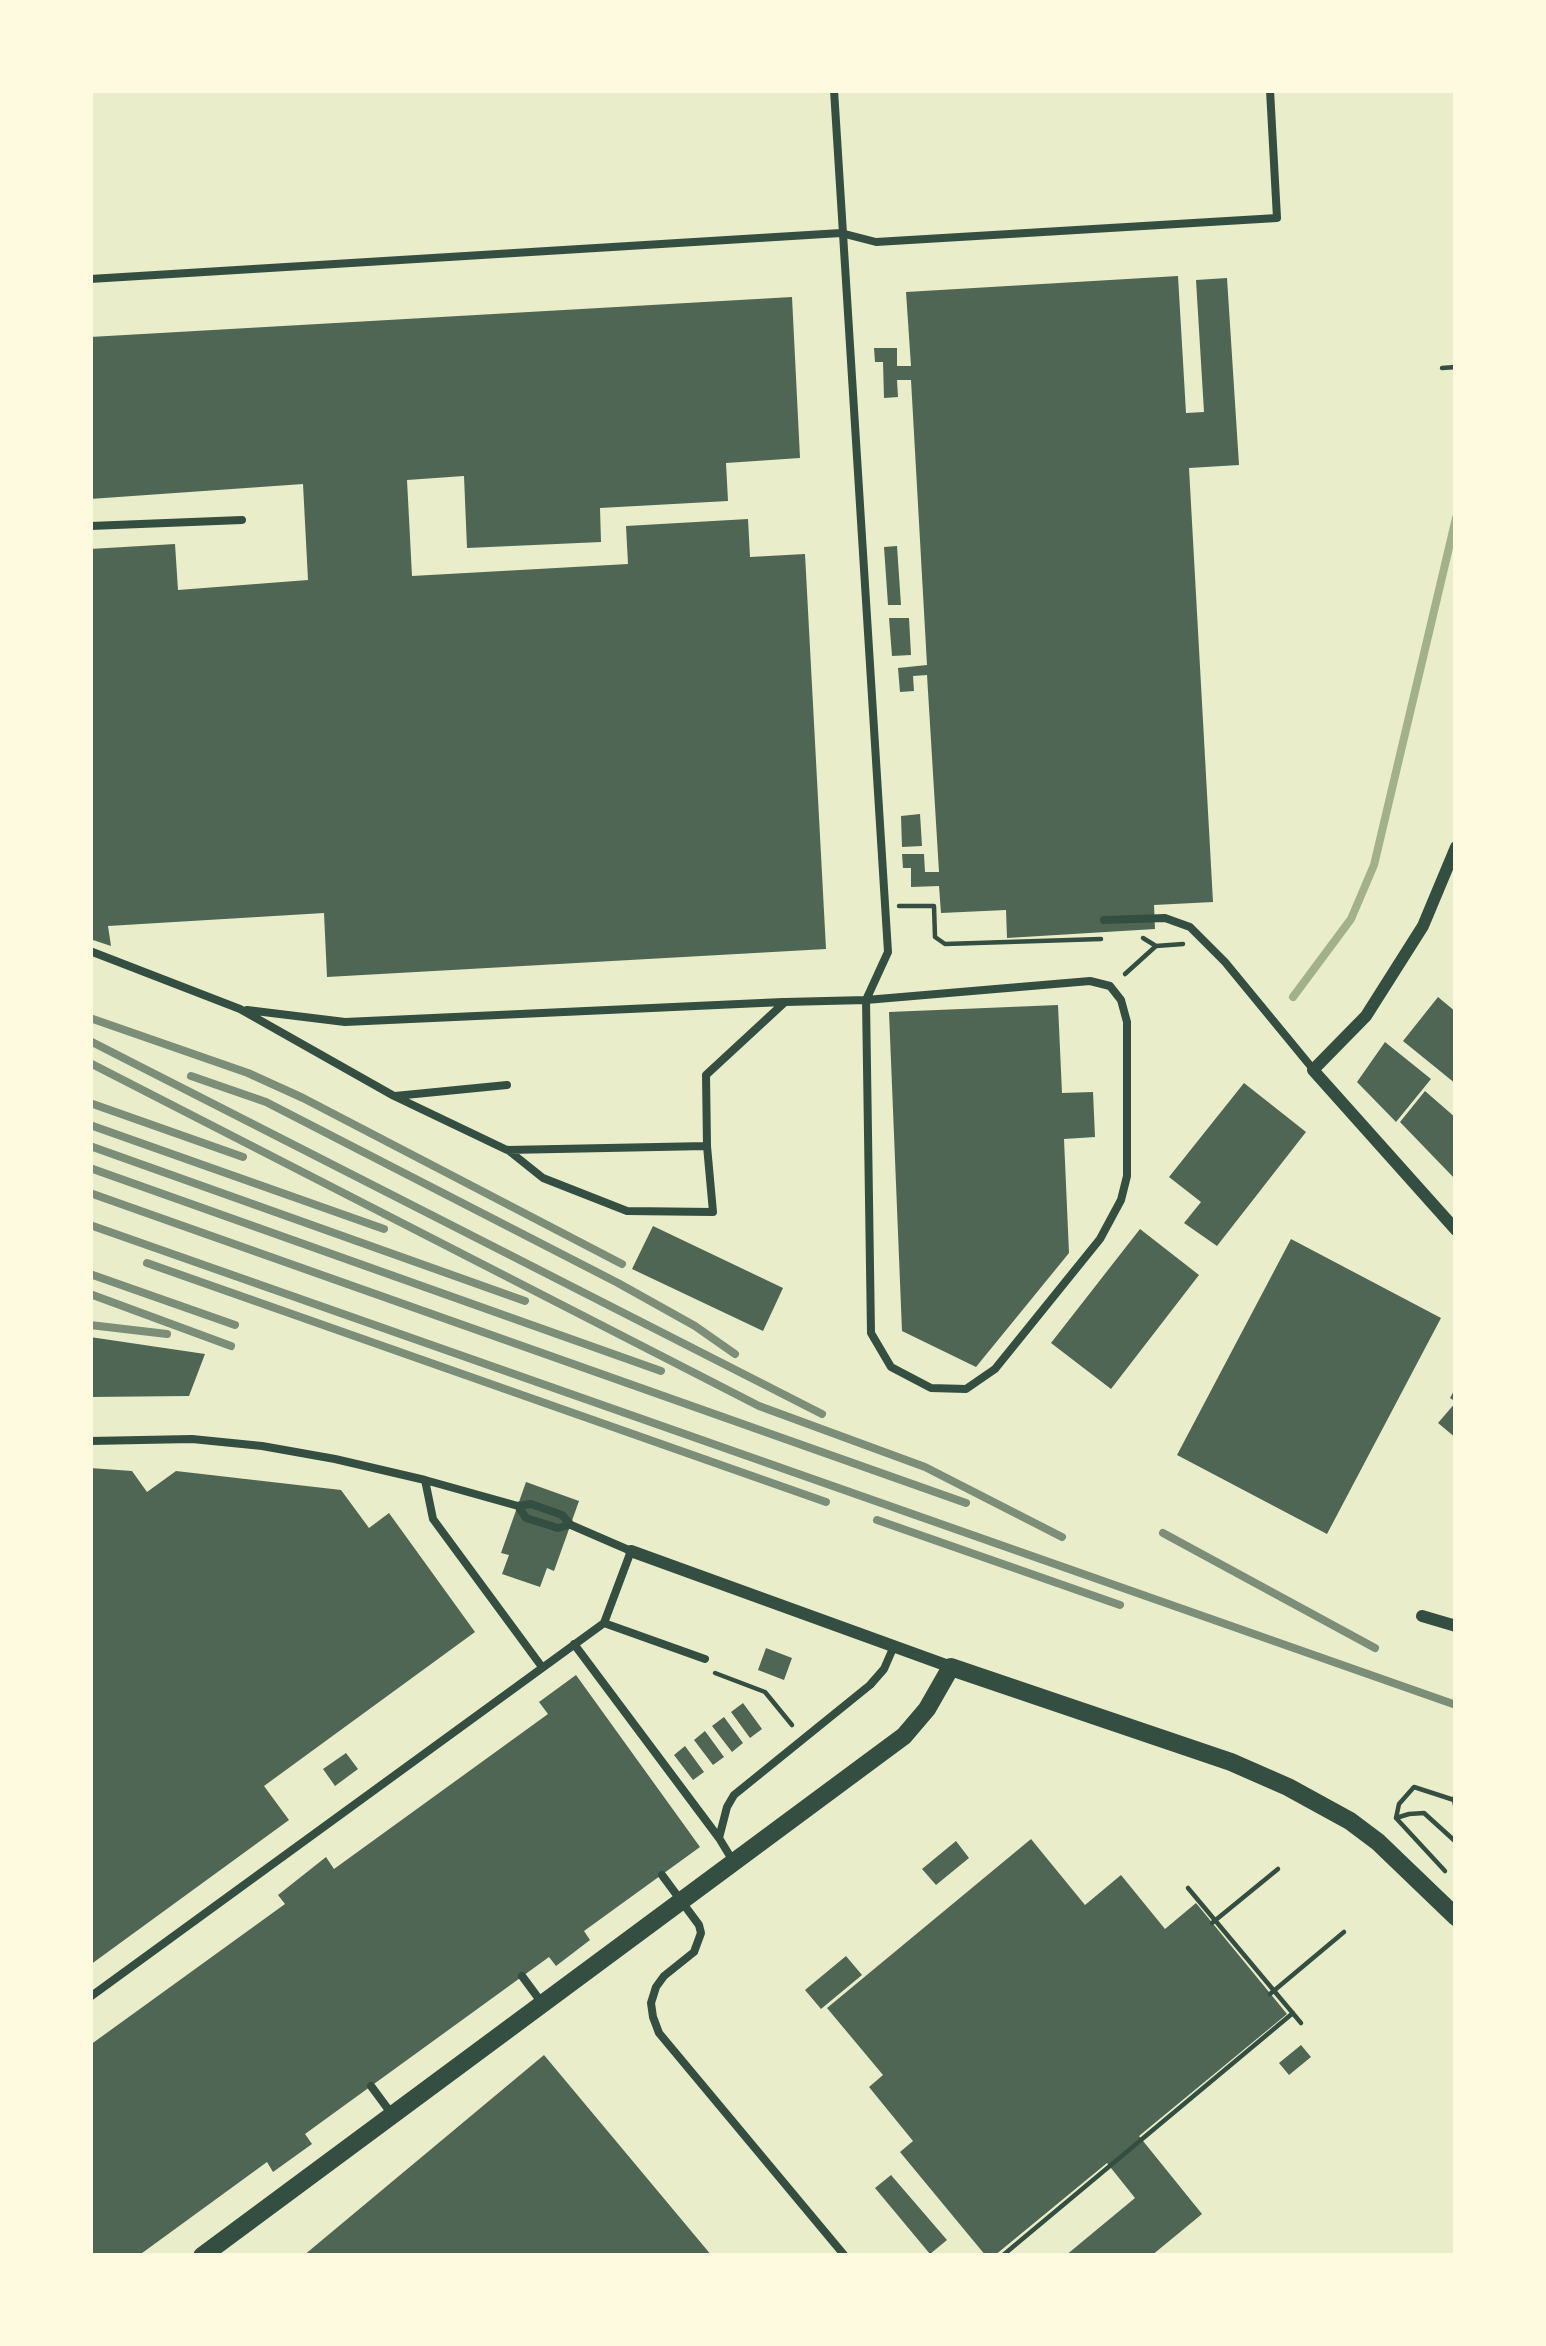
<!DOCTYPE html>
<style>
body{margin:0}
#map{position:relative;width:1546px;height:2346px;overflow:hidden;background:#e9edc9;font-family:"Roboto Condensed",sans-serif}
canvas{display:block}
.frame{position:absolute;inset:0;border:93px solid #fefae0;pointer-events:none}
</style>
<div id="map">
<canvas width="1546" height="2346"></canvas>
<div class="frame"></div>
</div>
<script>
const ctx = document.querySelector('canvas').getContext('2d');
ctx.lineJoin = 'round';
const shape = rows => new Path2D(rows.map(r => 'M' + r).join(''));
function trace(path, color, width, dash) { ctx.strokeStyle = color; ctx.lineWidth = width; ctx.lineCap = dash ? 'butt' : 'round'; ctx.setLineDash(dash || []); ctx.stroke(path); }
function paint(path, color) { ctx.fillStyle = color; ctx.fill(path, 'evenodd'); }
trace(shape([
 [1293,997,1351,919,1374,865,1456,518]
]), '#a3b18a', 8);
paint(shape([
 [1178,276,1186,413,1204,412,1196,280,1227,278,1239,465,1189,468,1213,902,1154,905,1155,929,1007,938,1006,910,941,913,939,886,911,887,911,868,903,868,902,854,924,854,925,872,939,872,927,675,913,676,914,691,900,692,898,668,927,665,911,380,897,380,898,397,884,398,883,362,875,362,874,348,897,348,897,366,911,366,906,292],
 [792,297,800,458,726,463,728,501,600,508,601,542,467,548,464,476,407,480,412,576,628,564,626,526,748,519,750,557,805,554,826,949,327,977,324,913,108,926,111,946,90,939,90,549,175,544,178,590,308,580,303,484,90,499,90,337],
 [897,546,901,605,888,605,884,547],
 [889,618,909,618,911,655,892,656],
 [920,814,922,846,902,847,901,816],
 [1438,997,1456,1012,1456,1084,1403,1041],
 [1058,1005,1062,1093,1093,1092,1095,1137,1064,1139,1069,1253,976,1367,902,1331,889,1012],
 [1385,1042,1431,1079,1396,1122,1357,1082],
 [1244,1083,1306,1132,1217,1246,1184,1223,1201,1202,1169,1177],
 [1425,1091,1456,1118,1456,1180,1400,1122],
 [653,1226,783,1288,763,1331,632,1269],
 [1140,1229,1199,1275,1111,1389,1051,1343],
 [1291,1239,1441,1318,1327,1534,1177,1455],
 [90,1337,205,1354,189,1396,90,1397],
 [1456,1387,1456,1438,1438,1423,1456,1402,1450,1398],
 [90,1468,132,1471,147,1492,176,1471,341,1490,369,1528,389,1513,475,1632,264,1786,289,1820,90,1965],
 [526,1482,579,1501,554,1571,547,1568,540,1587,502,1574,509,1555,501,1553],
 [766,1648,792,1658,784,1680,758,1670],
 [576,1675,700,1847,584,1931,590,1940,556,1966,549,1957,305,2134,312,2144,273,2172,267,2162,138,2256,90,2256,90,2045,285,1904,278,1895,326,1857,334,1869,548,1714,539,1702],
 [743,1703,762,1729,750,1738,731,1712],
 [724,1717,743,1743,732,1752,712,1726],
 [705,1731,724,1757,713,1765,694,1740],
 [685,1746,704,1772,693,1780,674,1755],
 [346,1753,358,1769,335,1786,323,1769],
 [1031,1839,1085,1905,1121,1875,1165,1929,1196,1903,1287,2014,1139,2136,1202,2214,1151,2256,1065,2256,1135,2198,1107,2163,994,2256,986,2256,900,2152,913,2141,869,2087,883,2075,827,2008],
 [956,1841,969,1858,936,1885,922,1869],
 [846,1956,862,1975,821,2009,805,1990],
 [1301,2045,1311,2057,1289,2075,1279,2063],
 [544,2055,712,2256,303,2256],
 [891,2175,947,2240,930,2254,875,2188]
]), '#4f6655');
trace(shape([
 [1442,368,1456,367],
 [899,906,934,906,935,937,945,944,1101,939],
 [1143,938,1156,946,1183,944],
 [1125,974,1156,946],
 [715,1673,765,1692,792,1725],
 [1456,1793,1454,1800,1456,1810],
 [1396,1818,1445,1871],
 [1396,1818,1399,1804,1414,1787,1454,1800],
 [1396,1818,1409,1814,1424,1813,1456,1842],
 [1188,1888,1301,2023],
 [1212,1923,1278,1869],
 [1270,1994,1344,1932],
 [1002,2256,1293,2013]
]), '#344e41', 4.5);
trace(shape([
 [90,279,841,233,876,242,1277,218,1270,90],
 [90,526,242,520],
 [1104,920,1165,918,1190,927,1225,962,1313,1069],
 [90,951,240,1009,394,1096,507,1150,707,1146,706,1075,785,1002,866,1000,1090,981,1110,986,1121,1000,1127,1022,1127,1176,1121,1200,1100,1239,995,1369,966,1389,931,1388,891,1367,871,1333,866,1000,888,952,834,90],
 [247,1010,345,1022,783,1002],
 [395,1096,507,1085],
 [508,1150,543,1178,627,1211,713,1212,707,1146],
 [90,1441,192,1439,262,1446,335,1459,425,1480,518,1506,531,1504,562,1515,571,1525,631,1551,604,1623,90,1997],
 [425,1480,433,1519,542,1667],
 [518,1506,526,1518,558,1528,569,1525],
 [604,1623,705,1659],
 [574,1644,719,1838],
 [733,1861,719,1838,727,1807,734,1795,870,1685,884,1669,894,1646],
 [662,1875,699,1925,701,1933,694,1952,664,1976,656,1987,651,2003,653,2017,659,2033,845,2256],
 [522,1976,542,2003],
 [371,2086,391,2113]
]), '#344e41', 8);
trace(shape([
 [1456,847,1423,926,1366,1016,1313,1070,1456,1230],
 [631,1551,951,1667],
 [1422,1616,1456,1626]
]), '#344e41', 12);
trace(shape([
 [202,2256,904,1736,927,1709,951,1667,1231,1762,1288,1787,1350,1821,1378,1842,1456,1917]
]), '#344e41', 18);
trace(shape([
 [90,1018,248,1073,303,1098,622,1264],
 [90,1041,822,1414],
 [90,1063,759,1406,925,1467,1062,1537],
 [191,1076,266,1102,618,1283,695,1326,735,1354],
 [90,1103,243,1157],
 [90,1125,384,1229],
 [90,1146,525,1301],
 [90,1168,661,1371],
 [90,1193,966,1503],
 [90,1225,1456,1705],
 [147,1263,826,1502],
 [90,1274,235,1325],
 [90,1294,231,1346],
 [90,1325,167,1334],
 [877,1520,1120,1605],
 [1163,1533,1375,1648]
]), '#7c8e77', 8);
</script>
